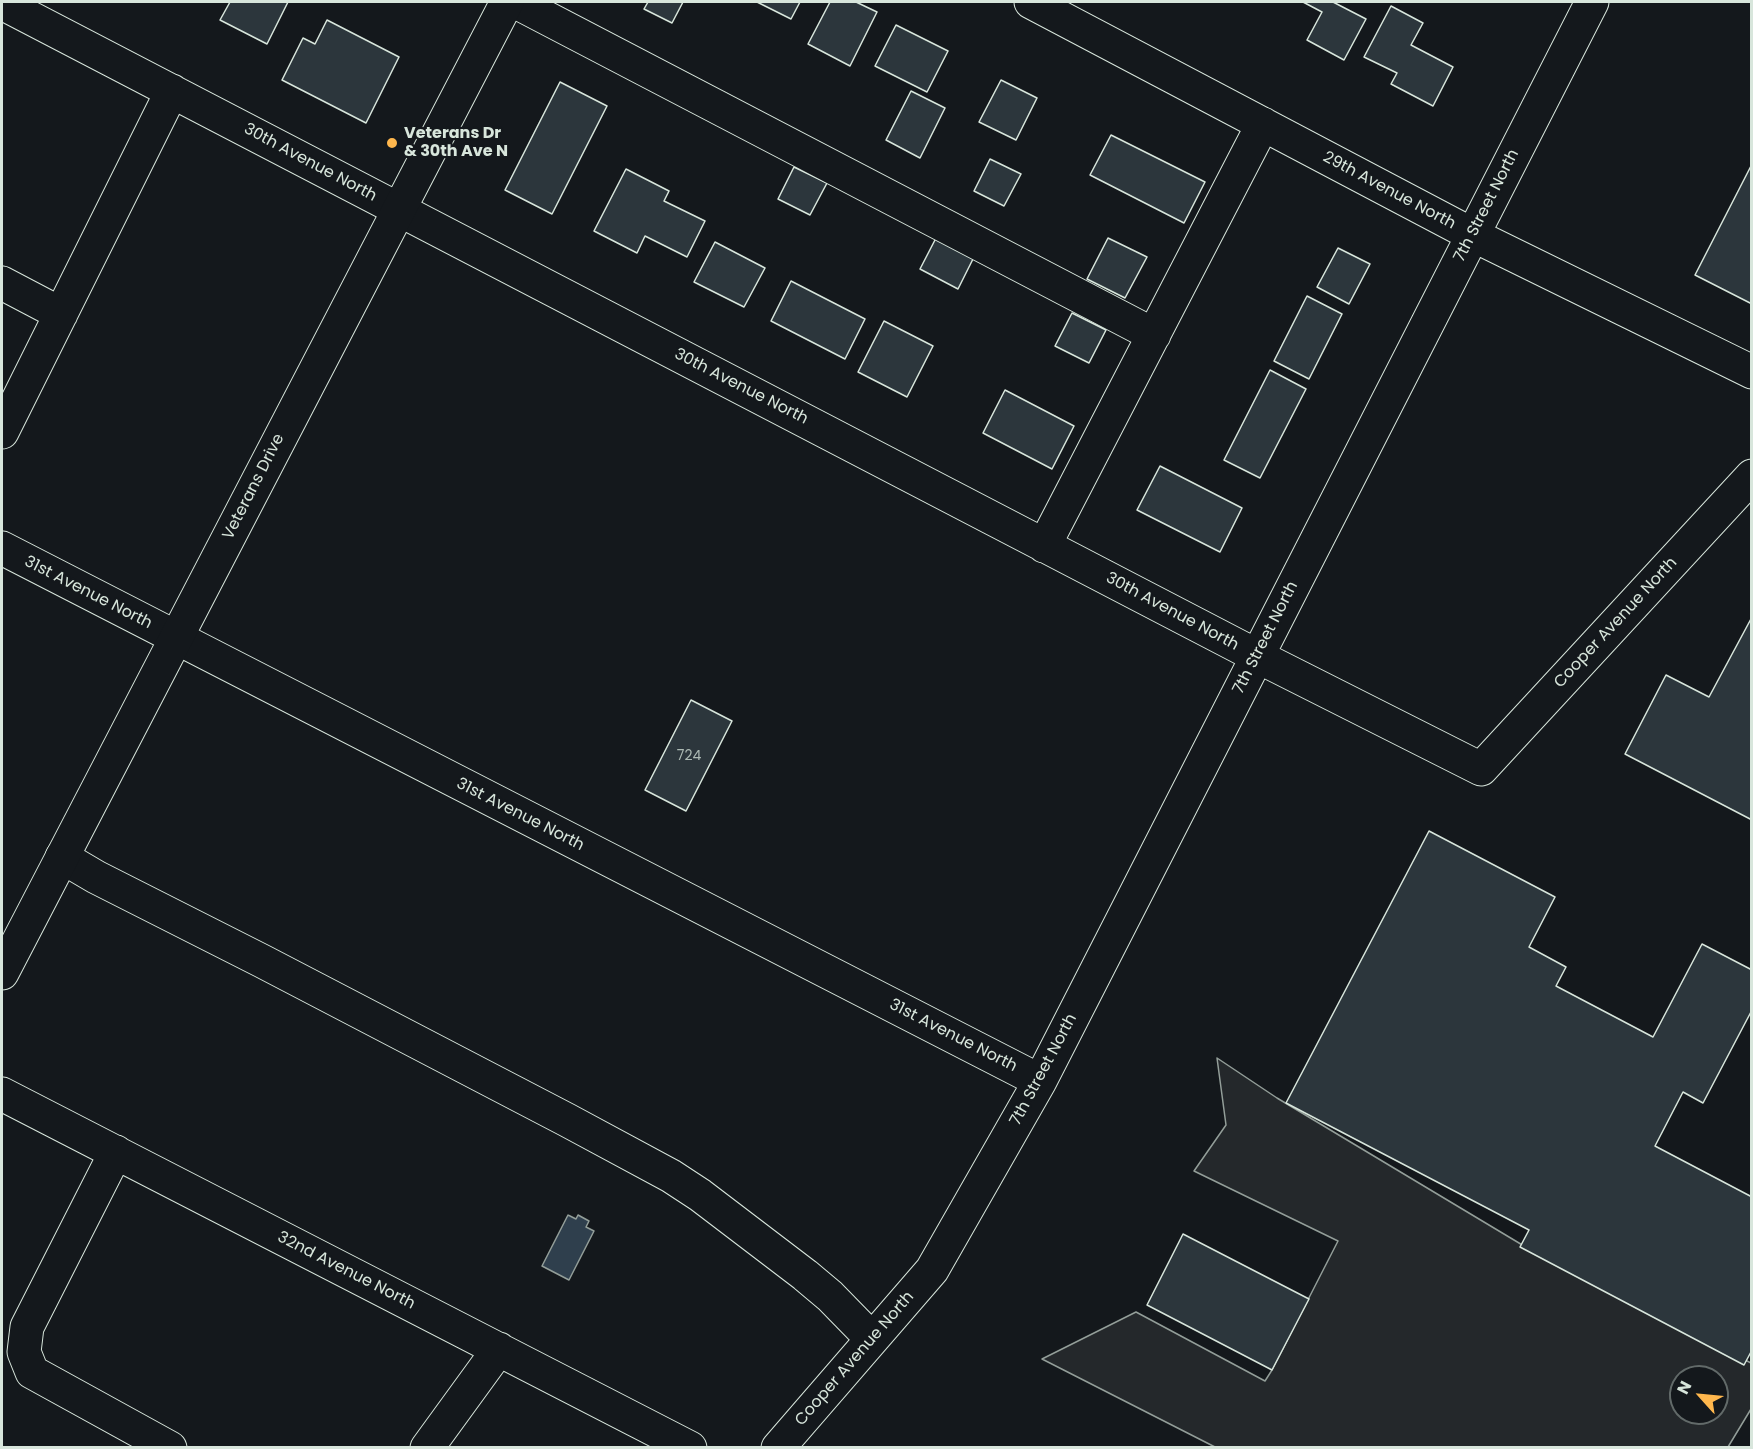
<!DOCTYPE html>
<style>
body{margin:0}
#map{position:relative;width:1753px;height:1449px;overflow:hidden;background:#14181c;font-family:Poppins,sans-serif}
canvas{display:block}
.frame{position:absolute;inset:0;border:3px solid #d8e6dc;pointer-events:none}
.north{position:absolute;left:1669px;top:1365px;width:60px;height:60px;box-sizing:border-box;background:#14181c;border:2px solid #626a69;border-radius:50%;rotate:297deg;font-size:16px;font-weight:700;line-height:24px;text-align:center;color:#d8e6dc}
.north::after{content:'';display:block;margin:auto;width:21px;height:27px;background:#ffb74d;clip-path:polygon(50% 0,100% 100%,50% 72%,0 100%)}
</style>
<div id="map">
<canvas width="1753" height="1449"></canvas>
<div class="frame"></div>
<div class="north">N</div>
</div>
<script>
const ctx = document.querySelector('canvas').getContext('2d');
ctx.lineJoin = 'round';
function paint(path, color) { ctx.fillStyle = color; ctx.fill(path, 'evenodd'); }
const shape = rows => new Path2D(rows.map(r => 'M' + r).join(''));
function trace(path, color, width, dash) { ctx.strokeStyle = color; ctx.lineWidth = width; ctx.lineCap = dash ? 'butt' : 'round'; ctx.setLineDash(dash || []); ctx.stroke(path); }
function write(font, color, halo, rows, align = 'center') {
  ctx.font = font + ' Poppins,sans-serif'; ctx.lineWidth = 4.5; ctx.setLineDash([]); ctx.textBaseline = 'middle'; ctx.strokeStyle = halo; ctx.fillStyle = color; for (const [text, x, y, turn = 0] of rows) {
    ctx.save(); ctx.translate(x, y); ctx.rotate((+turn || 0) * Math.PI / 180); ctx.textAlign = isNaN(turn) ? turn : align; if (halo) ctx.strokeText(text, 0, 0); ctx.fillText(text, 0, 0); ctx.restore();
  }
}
const parking = shape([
 [1217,1058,1277,1098,1524,1246,1751,1363,1751,1409,1728,1447,1215,1447,1042,1359,1136,1312,1265,1381,1272,1370,1338,1241,1194,1171,1226,1125,1217,1058],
 [1681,1377,1717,1377,1717,1413,1681,1413,1681,1377]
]);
paint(parking, '#24282b');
trace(parking, '#939e99', 1.5);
const water = shape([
 [568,1215,576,1219,578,1215,589,1221,586,1227,594,1231,569,1280,542,1266,568,1215]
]);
paint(water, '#2f3f4d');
trace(water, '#939e99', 1.5);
const building = shape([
 [230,2,288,2,267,44,220,20,230,2],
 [648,2,683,2,672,23,644,9,648,2],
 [757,2,800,2,791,19,757,2],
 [830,2,856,2,877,12,850,66,808,44,830,2],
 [1303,2,1333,2,1366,19,1344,60,1307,40,1322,12,1303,2],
 [1391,6,1423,23,1411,45,1453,67,1433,106,1391,84,1397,73,1364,57,1391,6],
 [327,20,399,57,366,123,282,80,303,38,315,44,327,20],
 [896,25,948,51,927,92,875,66,896,25],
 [1001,80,1037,98,1016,140,979,122,1001,80],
 [560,82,607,106,552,214,505,190,560,82],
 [911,91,945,108,920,158,886,140,911,91],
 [1111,135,1205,182,1184,223,1090,175,1111,135],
 [990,159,1021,174,1004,206,974,191,990,159],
 [1752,164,1752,304,1695,275,1752,164],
 [794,167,827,183,810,215,778,199,794,167],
 [626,169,669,191,664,201,705,221,687,257,645,236,637,253,594,231,626,169],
 [936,238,974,257,958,289,920,269,936,238],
 [1108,238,1147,257,1125,298,1087,279,1108,238],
 [715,242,765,268,744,307,694,282,715,242],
 [1338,248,1370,264,1349,304,1317,287,1338,248],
 [791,281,865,319,845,359,771,321,791,281],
 [1307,296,1342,314,1309,379,1274,361,1307,296],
 [1072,313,1106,330,1089,363,1055,346,1072,313],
 [884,321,933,346,907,397,858,372,884,321],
 [1270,370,1306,389,1260,478,1224,460,1270,370],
 [1005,390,1074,426,1052,469,983,433,1005,390],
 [1160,466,1242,508,1220,552,1137,510,1160,466],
 [1752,617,1752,820,1625,754,1666,675,1709,697,1752,617],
 [691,700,732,721,686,811,645,790,691,700],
 [1429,831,1555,897,1529,947,1566,967,1556,986,1653,1037,1702,944,1752,970,1752,1010,1703,1103,1683,1092,1655,1146,1752,1197,1752,1350,1744,1365,1520,1247,1529,1230,1286,1103,1429,831],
 [1183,1234,1309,1299,1272,1370,1147,1305,1183,1234]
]);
paint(building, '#2c363c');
trace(building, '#d8e6dc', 1.5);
const minor = shape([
 [516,2,1154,335],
 [1031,2,1473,235,1752,372],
 [2,3,1257,656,1481,769,1752,476],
 [2,283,61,314],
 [2,432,172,91],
 [1044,546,1263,124],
 [2,548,1040,1081],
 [62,857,96,877,262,961,567,1120,671,1176,700,1195,805,1275,830,1296,872,1339],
 [2,1094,690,1448],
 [116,1152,27,1327,24,1352,32,1372,170,1448],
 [427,1448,499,1349],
 [778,1448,932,1270,1040,1081,1592,2]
]);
const major = shape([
 [2,973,507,2]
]);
trace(minor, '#d8e6dc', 35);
trace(major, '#d8e6dc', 35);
trace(minor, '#14181c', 33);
trace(major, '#14181c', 33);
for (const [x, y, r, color] of [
 [392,143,6,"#ffb74d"]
]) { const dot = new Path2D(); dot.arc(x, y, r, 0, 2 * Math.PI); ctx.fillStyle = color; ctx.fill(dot); trace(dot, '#14181c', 2); }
write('14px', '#adbab4', null, [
 ["724",689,756]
]);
write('bold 16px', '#d8e6dc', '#14181c', [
 ["Veterans Dr",404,134],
 ["& 30th Ave N",404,152]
], 'left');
write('16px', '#d8e6dc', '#14181c', [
 ["30th Avenue North",310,163,28],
 ["29th Avenue North",1389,191,28],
 ["7th Street North",1487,206,-63],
 ["30th Avenue North",741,387,27],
 ["Veterans Drive",254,487,-63],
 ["31st Avenue North",88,593,27],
 ["30th Avenue North",1172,612,28],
 ["Cooper Avenue North",1616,623,-47],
 ["7th Street North",1266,638,-63],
 ["31st Avenue North",520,815,27],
 ["31st Avenue North",953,1036,27],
 ["7th Street North",1044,1070,-62],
 ["32nd Avenue North",346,1271,27],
 ["Cooper Avenue North",855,1359,-49]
]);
</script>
